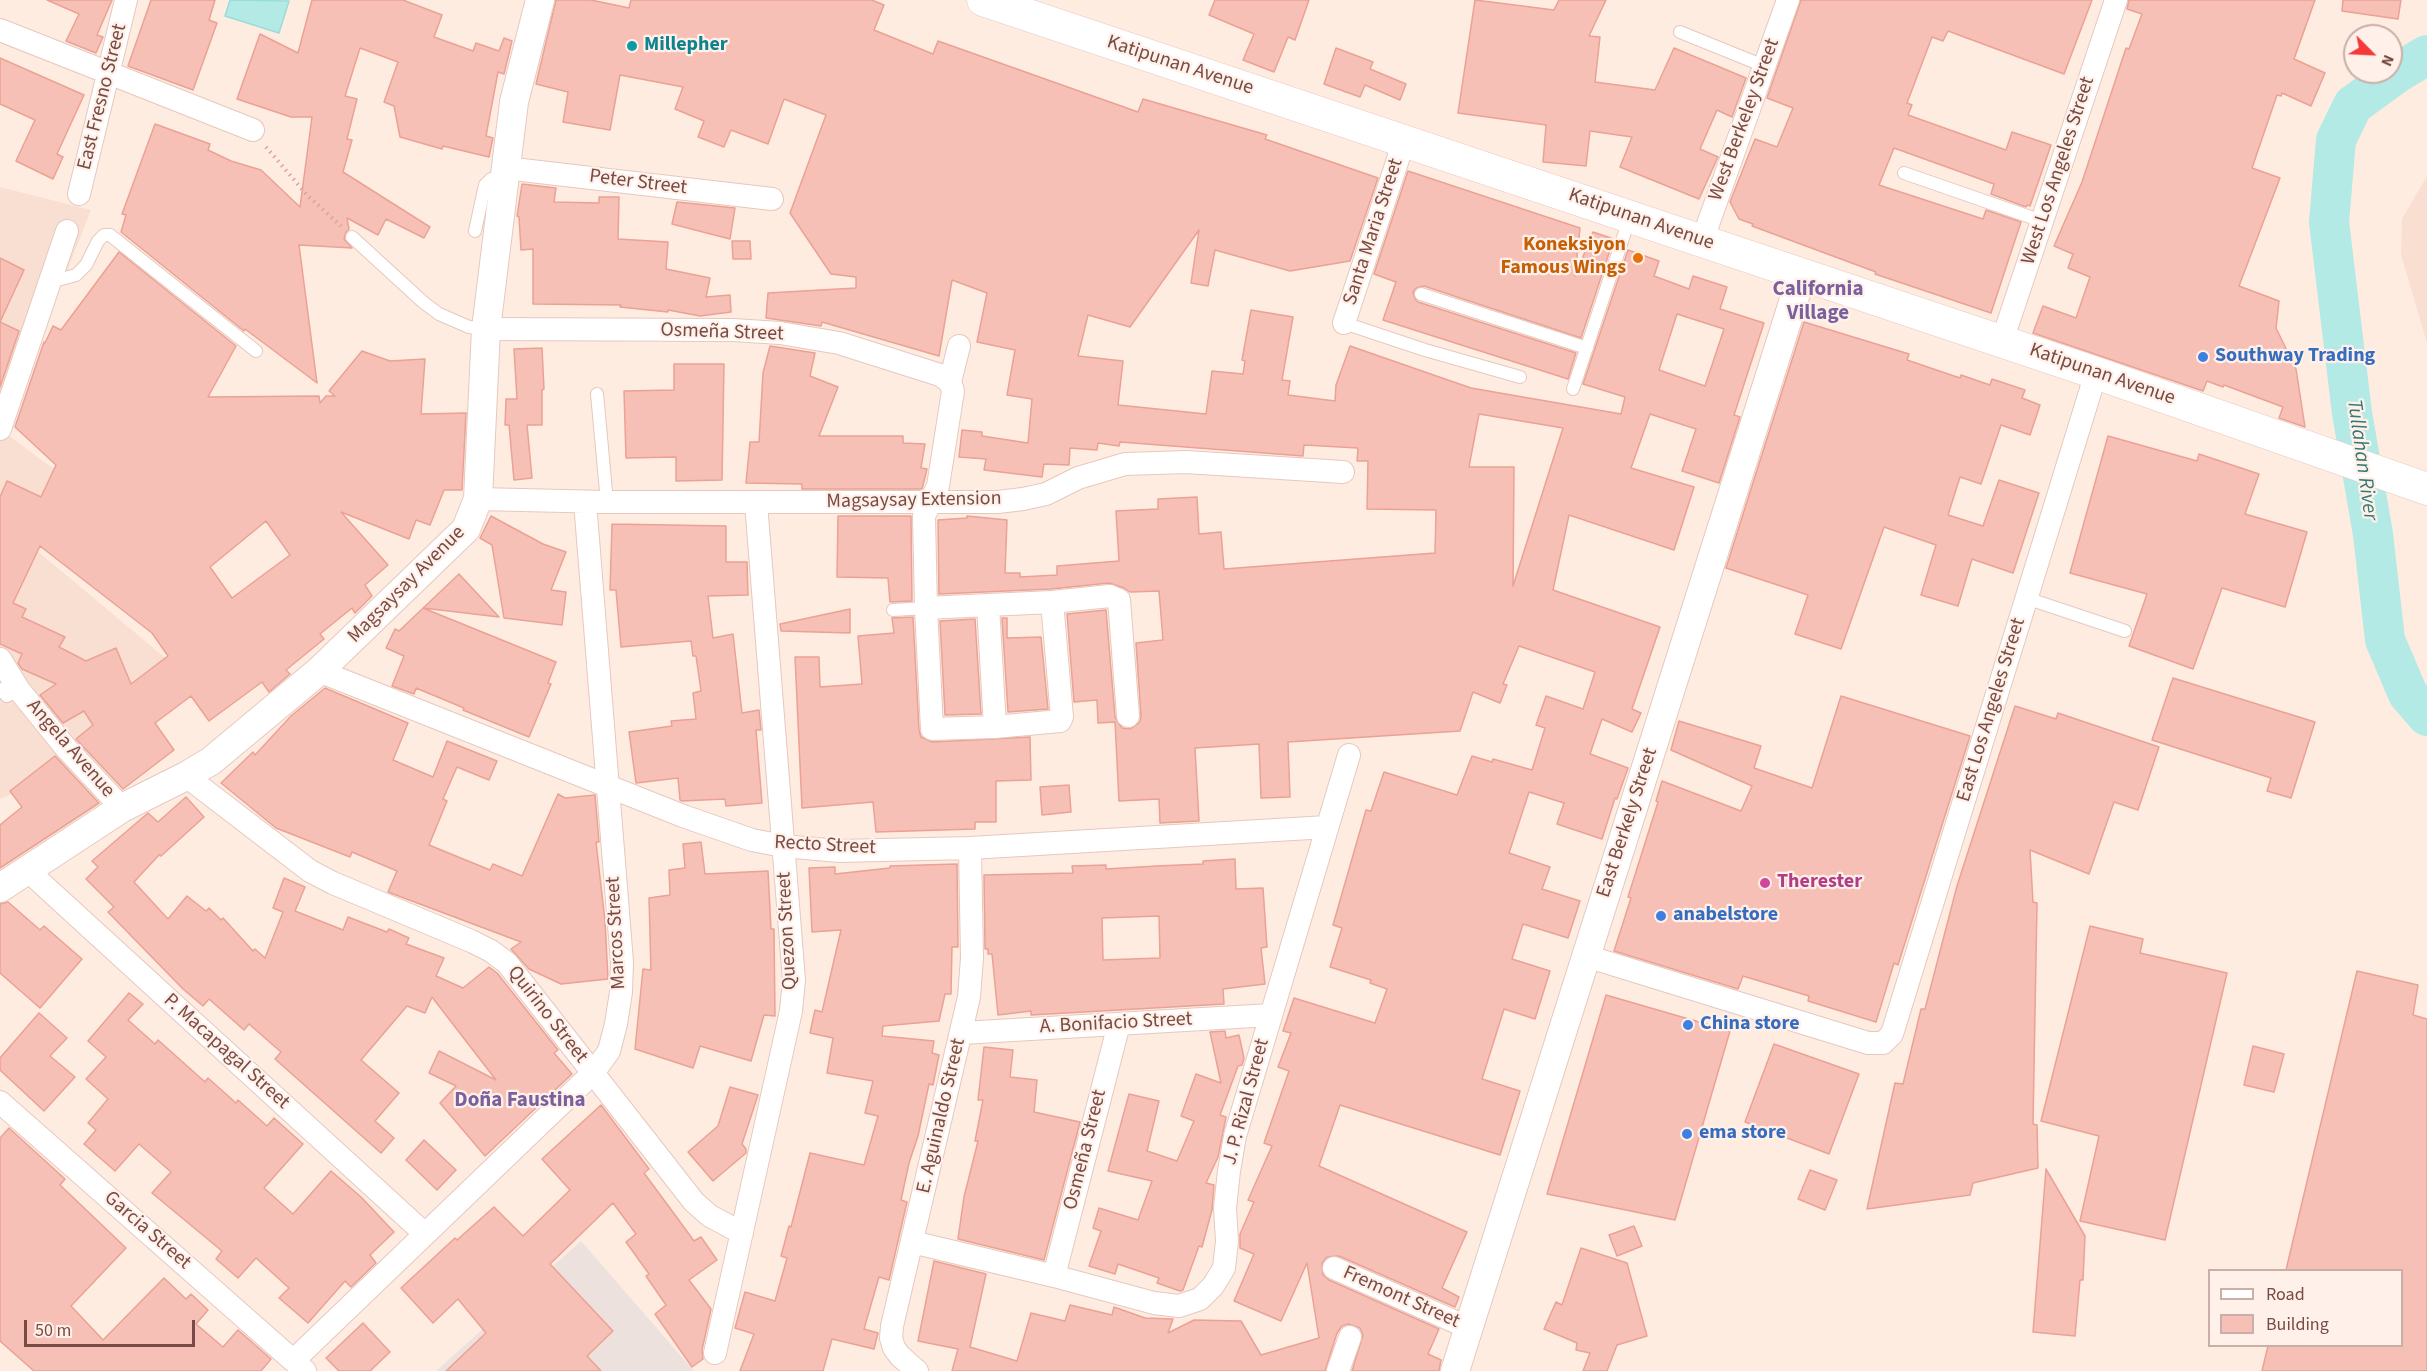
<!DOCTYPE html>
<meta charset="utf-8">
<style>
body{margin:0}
#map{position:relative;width:2427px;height:1371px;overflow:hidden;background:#ffece1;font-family:"Source Sans 3",sans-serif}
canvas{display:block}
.legend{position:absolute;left:2208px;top:1269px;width:195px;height:78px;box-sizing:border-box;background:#fff1e9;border:2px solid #c9afa7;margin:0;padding:8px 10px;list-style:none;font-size:18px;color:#784b45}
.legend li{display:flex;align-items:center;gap:12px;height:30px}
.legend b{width:30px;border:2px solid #c9afa7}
.north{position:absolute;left:2343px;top:24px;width:60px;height:60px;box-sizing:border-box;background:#fff1e9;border:2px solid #c9afa7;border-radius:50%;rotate:114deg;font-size:16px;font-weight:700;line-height:24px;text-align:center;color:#784b45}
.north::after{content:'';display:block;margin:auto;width:21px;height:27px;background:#f5393a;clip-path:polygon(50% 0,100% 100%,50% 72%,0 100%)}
.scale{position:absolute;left:24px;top:1320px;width:171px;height:27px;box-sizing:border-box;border:3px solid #784b45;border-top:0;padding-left:8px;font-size:18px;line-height:21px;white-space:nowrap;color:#784b45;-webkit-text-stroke:4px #fff1e9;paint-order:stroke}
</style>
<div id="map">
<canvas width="2427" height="1371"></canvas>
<ul class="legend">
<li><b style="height:8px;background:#fff"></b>Road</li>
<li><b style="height:16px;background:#f7c0b6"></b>Building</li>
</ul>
<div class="north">N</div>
<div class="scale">50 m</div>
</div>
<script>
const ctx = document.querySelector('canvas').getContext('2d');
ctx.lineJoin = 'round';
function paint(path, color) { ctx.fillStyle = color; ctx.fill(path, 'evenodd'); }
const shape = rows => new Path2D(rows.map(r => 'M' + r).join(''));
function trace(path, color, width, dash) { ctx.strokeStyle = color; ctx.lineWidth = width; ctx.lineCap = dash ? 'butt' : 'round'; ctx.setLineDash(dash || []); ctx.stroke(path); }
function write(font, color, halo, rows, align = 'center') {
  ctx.font = font + ' "Source Sans 3",sans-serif'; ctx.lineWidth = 4.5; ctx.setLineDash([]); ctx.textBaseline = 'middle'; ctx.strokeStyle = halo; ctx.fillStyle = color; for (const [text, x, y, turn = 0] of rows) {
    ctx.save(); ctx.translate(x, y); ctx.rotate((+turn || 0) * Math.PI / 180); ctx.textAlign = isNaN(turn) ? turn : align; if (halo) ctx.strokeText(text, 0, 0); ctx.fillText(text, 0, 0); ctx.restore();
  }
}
paint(shape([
 [2427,176,2427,343,2401,255,2402,219],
 [0,187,91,210,4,432,67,479,35,549,181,671,74,767,0,799]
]), '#f9dfd1');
paint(shape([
 [581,1241,694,1371,436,1371]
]), '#ede1dd');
const water = shape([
 [230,0,289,1,279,33,225,16,230,0]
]);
paint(water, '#b3eae5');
trace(water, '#99ddd8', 1.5);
trace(shape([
 [2427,55,2397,73,2353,105,2336,140,2329,222,2352,413,2373,534,2385,640,2408,694,2427,716]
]), '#b3eae5', 40);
const building = shape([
 [47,0,112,0,97,35,103,37,96,53,66,41,79,14,47,0],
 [151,0,215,0,209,20,217,23,193,90,128,66,151,0],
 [312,0,403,0,442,15,434,37,473,51,476,43,499,51,504,38,512,41,504,74,498,72,486,136,493,138,489,157,443,146,442,149,400,137,394,106,384,102,398,62,360,48,345,96,357,99,347,139,352,140,343,172,430,227,424,238,386,219,378,235,347,218,349,229,346,232,344,239,352,248,299,245,317,383,245,329,244,331,121,232,126,215,122,214,155,124,210,144,208,150,231,161,261,170,300,207,312,117,291,117,237,99,260,34,298,53,312,0],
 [556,0,591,0,629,8,631,0,872,0,884,5,874,30,933,54,938,41,1138,112,1143,99,1267,135,1265,139,1378,178,1350,261,1290,271,1215,250,1208,286,1191,283,1199,230,1130,327,1088,315,1078,356,1123,361,1118,405,1206,414,1212,371,1243,374,1245,361,1242,360,1251,310,1293,317,1282,380,1290,381,1288,395,1335,401,1336,385,1350,346,1471,388,1621,414,1625,397,1583,384,1628,250,1659,261,1654,276,1689,289,1693,276,1727,287,1720,309,1764,323,1734,415,1740,417,1719,483,1682,471,1696,429,1650,414,1631,468,1694,487,1674,550,1569,515,1553,590,1660,627,1632,709,1641,713,1632,732,1602,719,1590,754,1628,768,1617,799,1615,798,1602,839,1557,824,1564,803,1529,792,1509,853,1550,867,1542,889,1580,901,1568,938,1523,924,1512,959,1550,971,1535,1019,1504,1009,1482,1079,1520,1091,1500,1155,1340,1105,1319,1166,1467,1232,1442,1288,1459,1297,1455,1307,1339,1256,1327,1257,1322,1263,1323,1275,1329,1280,1439,1329,1428,1354,1441,1360,1439,1371,1352,1371,1363,1335,1360,1328,1348,1324,1342,1326,1337,1333,1325,1371,952,1371,958,1349,918,1341,934,1261,986,1274,970,1347,1017,1361,1031,1313,1065,1321,1070,1305,1112,1315,1114,1307,1145,1318,1173,1319,1168,1333,1194,1320,1241,1321,1261,1355,1319,1338,1307,1263,1281,1321,1234,1301,1254,1254,1240,1248,1240,1234,1254,1202,1248,1200,1272,1146,1264,1143,1289,1071,1278,1067,1291,1033,1283,1031,1294,998,1375,1023,1387,989,1370,983,1371,980,1330,967,1342,928,1333,925,1366,810,1371,811,1384,772,1457,795,1472,756,1492,762,1493,759,1532,770,1545,728,1536,725,1546,696,1583,709,1595,672,1519,646,1503,684,1507,685,1500,703,1473,692,1460,731,1288,742,1290,797,1261,798,1259,744,1195,748,1199,821,1160,823,1159,799,1119,801,1115,722,1098,723,1097,700,1074,702,1067,614,1106,610,1115,717,1122,728,1130,729,1140,722,1141,716,1136,643,1163,640,1159,591,1130,592,1124,588,1109,583,1051,589,939,594,938,520,967,518,967,516,1007,520,1005,573,1020,573,1020,577,1057,575,1057,566,1119,561,1116,511,1158,509,1158,499,1197,497,1199,534,1221,532,1224,569,1435,553,1436,510,1367,509,1368,461,1357,461,1358,448,1304,445,1303,456,1120,442,1119,446,1098,443,1097,450,1070,448,1069,465,1044,464,1042,477,984,470,986,459,959,457,962,430,982,432,982,436,1028,443,1032,399,1007,395,1015,350,977,342,987,293,952,280,939,356,822,322,821,326,766,318,768,293,856,288,856,277,831,274,790,213,826,115,784,99,768,144,731,130,724,147,698,137,704,121,675,109,683,87,620,75,610,130,563,122,568,92,536,84,556,0],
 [1677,314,1724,329,1705,386,1659,370,1677,314],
 [1479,414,1563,428,1513,586,1514,467,1469,467,1479,414],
 [1215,0,1309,0,1295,40,1288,37,1274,72,1243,60,1254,34,1209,15,1215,0],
 [1475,0,1554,10,1559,0,1606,0,1589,36,1600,37,1595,82,1655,90,1674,48,1746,78,1732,117,1717,110,1700,149,1718,157,1699,199,1620,167,1632,137,1590,131,1586,166,1543,162,1546,125,1458,113,1475,0],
 [1801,0,2092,0,2064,74,1948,31,1943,41,1932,37,1907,103,1912,105,1908,115,2006,150,2012,132,2051,145,2030,206,2027,205,2026,207,1991,194,1994,184,1894,148,1879,185,1983,219,1986,210,2021,222,1991,313,1875,274,1876,272,1752,226,1753,224,1739,219,1730,202,1755,139,1777,147,1793,108,1767,98,1801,0],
 [2129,0,2315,0,2294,59,2325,73,2311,106,2282,93,2281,96,2277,95,2252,168,2280,178,2239,286,2279,301,2276,328,2296,369,2305,427,2279,418,2283,407,2224,385,2223,387,2207,381,2203,391,2033,333,2043,306,2076,318,2090,277,2068,268,2073,254,2054,246,2082,182,2126,48,2129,49,2142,14,2127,9,2129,0],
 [2343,0,2401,0,2398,19,2342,11,2343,0],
 [1336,48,1373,62,1370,69,1406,84,1400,100,1365,85,1360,97,1324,84,1336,48],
 [0,58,84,95,57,154,63,157,53,179,16,161,35,120,0,104,0,58],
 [1408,171,1580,228,1575,276,1593,232,1611,238,1609,243,1612,244,1581,338,1424,286,1416,288,1413,292,1415,299,1418,302,1576,353,1568,379,1383,320,1396,282,1374,274,1408,171],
 [522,184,556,188,554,202,599,203,599,197,619,197,618,239,668,242,666,269,710,278,706,297,730,295,731,312,700,316,668,310,668,312,620,307,621,305,533,304,533,249,521,250,519,217,517,216,522,184],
 [677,202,735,208,730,239,672,224,677,202],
 [732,241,750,241,751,259,733,259,732,241],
 [119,252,236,346,208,397,319,396,320,403,326,396,335,396,329,391,362,351,390,361,425,359,421,414,466,413,462,490,444,490,430,525,416,520,409,539,341,512,388,565,365,585,372,596,355,613,352,608,320,634,324,639,286,670,290,674,269,692,262,682,209,721,191,696,155,723,174,750,123,789,76,739,93,725,84,711,63,723,40,695,56,684,22,669,18,663,22,654,0,644,0,497,7,481,41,497,56,465,15,427,44,342,45,343,53,326,61,330,119,252],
 [266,521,290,555,232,598,210,567,266,521],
 [40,546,152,633,168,656,131,684,116,648,86,661,59,647,65,637,22,617,26,609,13,603,40,546],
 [0,258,24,270,0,322,19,331,0,387,0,258],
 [1804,322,1909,354,1907,360,1960,378,1961,375,1990,385,1992,379,2025,390,2022,398,2040,405,2030,435,2001,425,1981,484,1960,477,1948,515,1983,526,1999,480,2039,493,2013,573,1972,559,1958,606,1921,595,1936,545,1884,527,1841,649,1795,634,1808,595,1726,568,1804,322],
 [770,346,815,353,810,376,838,387,819,436,903,436,903,443,925,444,921,468,927,469,922,489,802,489,802,484,746,483,750,442,759,442,763,373,770,346],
 [542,348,544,389,542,390,542,425,527,425,532,478,514,480,509,425,505,425,506,399,517,399,514,349,542,348],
 [674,364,724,364,722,480,676,481,676,457,626,458,624,391,674,390,674,364],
 [2108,436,2197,461,2199,454,2259,474,2245,514,2307,532,2285,607,2222,588,2193,669,2129,646,2147,594,2070,573,2108,436],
 [491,516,543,544,566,552,551,590,566,592,562,625,504,618,492,545,480,538,491,516],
 [838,516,911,516,912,601,890,602,888,578,837,577,838,516],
 [612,524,726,526,726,562,747,562,748,595,708,596,713,638,733,634,742,713,759,710,761,730,756,730,762,803,726,806,725,799,682,801,680,800,678,778,636,783,629,732,672,726,671,721,696,719,693,693,701,691,696,656,693,656,691,641,621,647,616,590,610,590,612,524],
 [459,574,499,617,423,608,556,662,548,683,551,684,529,737,463,710,464,708,416,688,414,694,392,686,404,656,386,648,395,629,399,631,459,574],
 [850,609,850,633,781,631,780,624,850,609],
 [913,617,919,730,921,737,932,742,1030,737,1031,780,996,781,996,822,975,822,975,829,876,832,873,802,802,808,795,657,819,657,820,687,862,684,858,636,894,633,892,618,913,617],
 [1002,618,1007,618,1007,638,1041,637,1048,709,1008,712,1002,618],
 [975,619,981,714,945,715,940,621,975,619],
 [2173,678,2315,722,2291,798,2267,791,2271,778,2152,740,2173,678],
 [325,688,408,723,393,760,433,777,447,741,497,761,489,780,457,767,443,799,447,801,429,845,490,870,493,864,522,876,558,794,565,798,595,795,599,842,596,842,605,921,608,979,561,984,529,969,511,949,521,942,388,892,397,871,352,852,350,857,276,828,221,783,253,752,255,755,291,716,325,688],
 [1841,696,1970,736,1898,965,1894,963,1876,1022,1808,1001,1809,996,1743,976,1738,989,1614,951,1631,898,1628,897,1658,802,1656,801,1662,781,1741,811,1752,786,1671,750,1679,721,1761,746,1754,768,1812,788,1841,696],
 [2015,706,2056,719,2058,713,2159,747,2138,810,2114,802,2089,874,2030,850,2033,902,2037,903,2033,1124,2037,1125,2038,1168,1973,1183,1970,1195,1867,1209,1895,1083,1903,1084,1921,1009,1925,1009,1957,886,2015,706],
 [55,756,99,803,0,868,0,825,22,807,10,791,55,756],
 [1069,785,1071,812,1042,815,1040,787,1069,785],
 [186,797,204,817,161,856,159,855,134,882,168,919,187,896,206,911,209,908,221,920,223,918,253,951,255,949,265,958,283,912,273,908,284,878,305,887,295,911,343,930,348,917,387,932,389,929,409,938,406,944,444,958,436,976,463,988,489,967,497,973,558,1050,554,1053,572,1074,485,1156,440,1103,456,1086,429,1073,439,1051,496,1080,432,997,425,1013,407,1006,361,1060,399,1093,375,1121,394,1138,381,1153,275,1059,281,1052,249,1024,244,1030,209,999,203,1006,183,989,108,912,114,907,86,879,98,867,92,861,148,813,158,822,186,797],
 [701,842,705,874,768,871,771,929,774,929,775,1016,764,1015,751,1061,700,1046,693,1068,635,1049,643,969,651,970,649,898,670,895,669,870,685,868,683,844,701,842],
 [1235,859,1236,889,1263,888,1267,947,1261,948,1265,984,1223,989,1224,1004,1031,1015,1031,1011,998,1015,992,954,988,954,988,949,985,949,984,875,1073,873,1072,866,1106,865,1106,869,1157,866,1203,864,1203,861,1235,859],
 [1159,916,1160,958,1103,960,1102,918,1159,916],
 [957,864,958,947,952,947,951,994,945,994,939,1021,883,1026,882,1036,934,1041,932,1053,939,1055,933,1085,929,1084,918,1136,909,1163,901,1200,907,1202,889,1280,879,1277,864,1329,878,1333,874,1349,832,1339,823,1371,740,1371,754,1334,735,1328,745,1292,775,1301,787,1258,781,1256,789,1226,791,1227,810,1153,864,1165,878,1116,865,1113,873,1081,827,1073,833,1038,810,1033,815,1010,822,1012,841,930,812,932,809,868,835,867,835,874,890,868,890,866,957,864],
 [8,902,40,930,44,926,82,959,40,1008,0,973,0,904,8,902],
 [2090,926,2143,939,2140,953,2227,973,2165,1240,2080,1221,2099,1136,2041,1121,2090,926],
 [2357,971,2418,985,2413,1015,2427,1019,2427,1371,2262,1371,2268,1346,2402,1346,2402,1270,2286,1270,2357,971],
 [129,993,143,1004,128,1020,155,1044,158,1040,205,1082,208,1078,236,1103,238,1100,267,1126,274,1118,303,1144,264,1188,293,1214,331,1171,361,1197,394,1232,370,1255,376,1263,351,1287,345,1281,308,1323,279,1298,289,1288,256,1258,238,1278,216,1259,222,1251,152,1193,171,1172,139,1144,115,1171,84,1144,96,1130,88,1123,108,1099,86,1079,106,1057,88,1041,129,993],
 [1606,995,1730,1031,1675,1220,1547,1194,1606,995],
 [39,1013,67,1038,50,1056,75,1077,44,1111,0,1070,0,1058,39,1013],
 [1225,1031,1226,1038,1239,1035,1244,1058,1242,1065,1238,1066,1220,1115,1226,1117,1218,1157,1206,1183,1214,1185,1212,1210,1202,1247,1199,1246,1183,1290,1180,1291,1157,1283,1159,1278,1118,1264,1115,1274,1089,1266,1101,1231,1093,1228,1099,1208,1138,1220,1152,1181,1108,1171,1129,1094,1159,1101,1147,1151,1177,1161,1194,1121,1181,1116,1196,1074,1221,1083,1210,1032,1225,1031],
 [1774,1044,1859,1074,1829,1154,1745,1122,1774,1044],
 [2253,1046,2284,1054,2274,1092,2244,1085,2253,1046],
 [984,1047,1013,1050,1010,1077,1037,1080,1034,1112,1080,1122,1044,1260,958,1239,964,1197,978,1141,975,1141,983,1100,978,1100,984,1047],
 [730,1087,758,1095,742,1144,746,1149,746,1153,713,1181,688,1152,718,1126,730,1087],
 [601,1105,649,1169,644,1173,678,1219,694,1241,701,1237,717,1260,689,1280,711,1309,702,1350,703,1359,692,1367,655,1314,666,1305,646,1276,649,1274,626,1242,636,1234,613,1203,550,1264,613,1331,587,1356,601,1371,446,1371,486,1333,458,1299,433,1323,401,1288,455,1238,457,1240,494,1207,523,1236,570,1190,542,1159,601,1105],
 [9,1128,65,1179,60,1185,126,1248,71,1306,103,1340,164,1278,186,1299,191,1294,208,1310,196,1324,223,1347,238,1330,271,1359,261,1371,34,1371,0,1341,0,1138,9,1128],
 [424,1140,456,1170,437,1190,406,1160,424,1140],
 [2046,1169,2085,1236,2083,1280,2080,1280,2075,1336,2033,1332,2046,1169],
 [1810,1170,1837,1180,1825,1210,1798,1199,1810,1170],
 [1634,1226,1642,1246,1617,1256,1609,1235,1634,1226],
 [1581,1248,1627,1263,1647,1336,1617,1345,1607,1371,1583,1371,1590,1353,1576,1350,1577,1343,1544,1329,1556,1302,1562,1305,1581,1248],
 [363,1323,390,1352,370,1371,339,1371,326,1358,363,1323]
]);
paint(building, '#f7c0b6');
trace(building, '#eba194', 1.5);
const service = shape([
 [1680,32,1764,66],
 [1904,173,2042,221],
 [475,231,485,185,491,179,503,181],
 [352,237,423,302,439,314,469,327,486,329],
 [50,282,76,275,86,265,98,241,104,235,110,235,256,351],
 [1421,294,1587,348],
 [1344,323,1425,350,1520,377],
 [1573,389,1630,217],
 [597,394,607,502],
 [2026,598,2125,631],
 [893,610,926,608],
 [0,689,7,696,19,690]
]);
const minor = shape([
 [0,30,253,130],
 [505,168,772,199],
 [79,194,126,0],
 [1702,241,1788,0],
 [1344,323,1404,141],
 [486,329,733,330,780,333,839,343,940,375,950,382],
 [2002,341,2116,0],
 [959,346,950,382,953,391,938,486,924,516,926,608,932,729,995,727,1060,721,1062,717,1052,602],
 [0,429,67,231],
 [478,499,607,502,998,502,1023,499,1046,494,1078,478,1125,464,1186,462,1343,472],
 [988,605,995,727],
 [926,608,1052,602,1110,596,1119,600,1128,716],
 [0,659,19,690,66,748,122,808],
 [319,671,683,816,752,840,783,846,839,851,970,848,1327,827],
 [186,776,310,871,333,883,471,941,491,951,507,963,694,1202,710,1216,742,1233],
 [27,870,425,1234],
 [1586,956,1868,1043,1883,1043,1892,1034,2096,373],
 [962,1033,1271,1015],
 [0,1102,305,1371],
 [912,1242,1054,1276,1154,1303,1179,1306,1200,1299,1213,1286,1224,1268,1227,1241,1225,1208,1229,1171,1235,1136,1349,755],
 [1334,1268,1469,1328],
 [1054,1276,1119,1024],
 [715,1353,791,1011,794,980,756,503],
 [294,1360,593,1073,609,1051,616,1024,621,992,622,962,585,502],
 [917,1371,900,1356,894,1348,891,1338,892,1326,969,997,972,958,970,848],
 [1338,1371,1350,1337]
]);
const tertiary = shape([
 [0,888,122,808,186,776,211,761,319,671,466,529,478,499,486,329,514,102,540,0],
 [1455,1371,1802,274]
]);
const secondary = shape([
 [983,0,2096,373,2427,489]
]);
trace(service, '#e6c8be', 14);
trace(minor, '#e6c8be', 24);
trace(tertiary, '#e6c8be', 30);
trace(secondary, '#ebc6bb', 33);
trace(shape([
 [266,147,308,196,341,226]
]), '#dca399', 4, [1.5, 4.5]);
trace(service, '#fff', 12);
trace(minor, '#fff', 22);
trace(tertiary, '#fff', 28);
trace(secondary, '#fff', 32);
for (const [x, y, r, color] of [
 [632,46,6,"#0f9aa8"],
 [1638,258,6,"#e8710a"],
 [2203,357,6,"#3f7fe0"],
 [1765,883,6,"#d1479c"],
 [1661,916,6,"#3f7fe0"],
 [1688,1025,6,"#3f7fe0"],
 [1687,1134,6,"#3f7fe0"]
]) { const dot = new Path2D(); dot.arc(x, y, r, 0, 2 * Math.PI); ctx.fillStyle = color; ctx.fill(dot); trace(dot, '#fff1e9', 2); }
write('bold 20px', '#0d838f', '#fff1e9', [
 ["Millepher",644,46]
], 'left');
write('20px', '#784b45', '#fff1e9', [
 ["Katipunan Avenue",1180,66,18],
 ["East Fresno Street",103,97,-76],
 ["West Berkeley Street",1745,120,-70],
 ["West Los Angeles Street",2059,171,-72],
 ["Peter Street",638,183,7],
 ["Katipunan Avenue",1641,220,19],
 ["Santa Maria Street",1374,232,-72],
 ["Osmeña Street",722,333,2],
 ["Katipunan Avenue",2102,375,19],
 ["Magsaysay Extension",914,501,-1],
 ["Magsaysay Avenue",407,585,-45],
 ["East Los Angeles Street",1992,710,-73],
 ["Angela Avenue",70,749,49],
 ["East Berkely Street",1628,823,-72],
 ["Recto Street",825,846,3],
 ["Quezon Street",788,931,-93],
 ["Marcos Street",617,933,-93],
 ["Quirino Street",547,1015,52],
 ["A. Bonifacio Street",1116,1024,-3],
 ["P. Macapagal Street",226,1052,42],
 ["J. P. Rizal Street",1247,1102,-75],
 ["E. Aguinaldo Street",942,1116,-77],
 ["Osmeña Street",1086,1150,-76],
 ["Garcia Street",147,1231,41],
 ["Fremont Street",1401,1298,24]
]);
write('bold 20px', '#c56008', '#fff1e9', [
 ["Koneksiyon",1626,246],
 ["Famous Wings",1626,269]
], 'right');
write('bold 20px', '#366cbe', '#fff1e9', [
 ["Southway Trading",2215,357],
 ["anabelstore",1673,916],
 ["China store",1700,1025],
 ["ema store",1699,1134]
], 'left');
write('bold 20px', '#b23c85', '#fff1e9', [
 ["Therester",1777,883]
], 'left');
write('bold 21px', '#7a609d', '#fff1e9', [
 ["California",1818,290],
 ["Village",1818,314],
 ["Doña Faustina",520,1101]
]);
write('italic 21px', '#357974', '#fff1e9', [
 ["Tullahan River",2361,460,82]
]);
</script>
